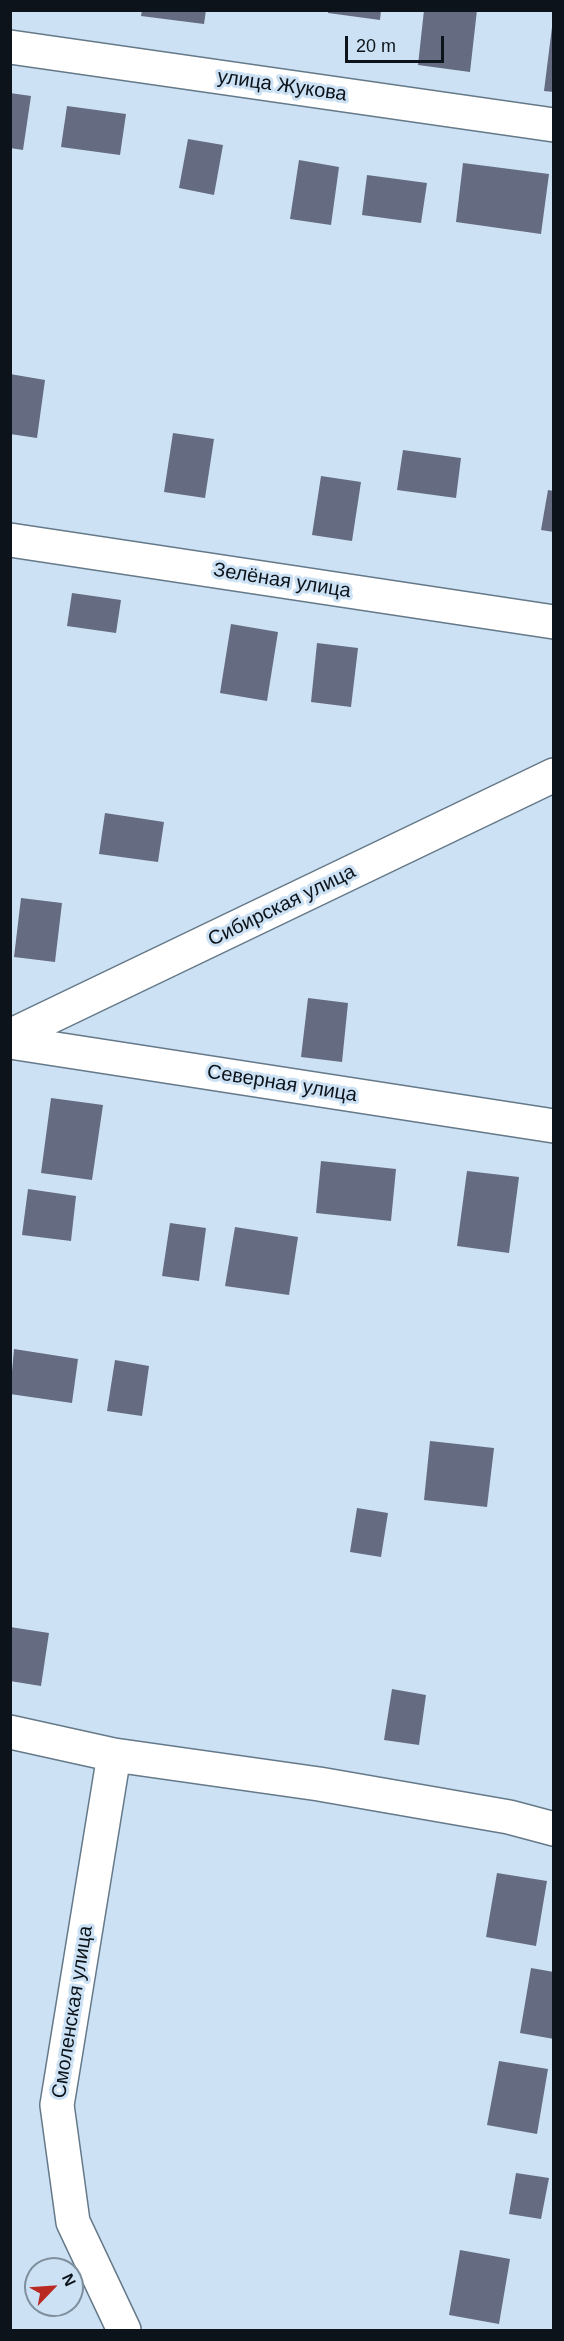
<!DOCTYPE html>
<meta charset="utf-8">
<style>
body{margin:0}
#map{position:relative;width:564px;height:2341px;overflow:hidden;background:#cce2f4;font-family:Arial,sans-serif}
canvas{display:block}
.frame{position:absolute;inset:0;border:12px solid #0c131a;pointer-events:none}
.north{position:absolute;left:24px;top:2257px;width:60px;height:60px;box-sizing:border-box;background:#cce2f4;border:2px solid #7f8f9d;border-radius:50%;rotate:65deg;font-size:16px;font-weight:700;line-height:24px;text-align:center;color:#0c131a}
.north::after{content:'';display:block;margin:auto;width:21px;height:27px;background:#b92b22;clip-path:polygon(50% 0,100% 100%,50% 72%,0 100%)}
.scale{position:absolute;left:345px;top:36px;width:99px;height:27px;box-sizing:border-box;border:3px solid #0c131a;border-top:0;padding-left:8px;font-size:18px;line-height:21px;white-space:nowrap;color:#0c131a;-webkit-text-stroke:4px #cce2f4;paint-order:stroke}
</style>
<div id="map">
<canvas width="564" height="2341"></canvas>
<div class="frame"></div>
<div class="north">N</div>
<div class="scale">20 m</div>
</div>
<script>
const ctx = document.querySelector('canvas').getContext('2d');
ctx.lineJoin = 'round';
function paint(path, color) { ctx.fillStyle = color; ctx.fill(path, 'evenodd'); }
const shape = rows => new Path2D(rows.map(r => 'M' + r).join(''));
function trace(path, color, width, dash) { ctx.strokeStyle = color; ctx.lineWidth = width; ctx.lineCap = dash ? 'butt' : 'round'; ctx.setLineDash(dash || []); ctx.stroke(path); }
function write(font, color, halo, rows, align = 'center') {
  ctx.font = font + ' Arial,sans-serif'; ctx.lineWidth = 6; ctx.setLineDash([]); ctx.textBaseline = 'middle'; ctx.strokeStyle = halo; ctx.fillStyle = color; for (const [text, x, y, turn = 0] of rows) {
    ctx.save(); ctx.translate(x, y); ctx.rotate((+turn || 0) * Math.PI / 180); ctx.textAlign = isNaN(turn) ? turn : align; if (halo) ctx.strokeText(text, 0, 0); ctx.fillText(text, 0, 0); ctx.restore();
  }
}
paint(shape([
 [142,10,206,10,204,24,141,16],
 [328,10,381,10,380,20,328,13],
 [424,10,477,10,470,72,418,65],
 [552,27,554,27,554,92,544,91],
 [10,93,31,96,23,150,10,148],
 [67,106,126,114,120,155,61,147],
 [188,139,223,145,214,195,179,188],
 [299,160,339,167,331,225,290,219],
 [463,163,549,174,541,234,456,222],
 [367,175,427,183,421,223,362,215],
 [10,374,45,380,37,438,10,434],
 [173,433,214,439,205,498,164,492],
 [403,450,461,458,456,498,397,490],
 [321,476,361,482,352,541,312,535],
 [548,490,554,491,554,532,541,530],
 [72,593,121,600,116,633,67,626],
 [231,624,278,632,267,701,220,693],
 [317,643,358,648,351,707,311,702],
 [105,813,164,822,158,862,99,854],
 [21,898,62,903,55,962,14,957],
 [308,998,348,1003,342,1062,301,1057],
 [51,1098,103,1105,92,1180,41,1173],
 [321,1161,396,1169,391,1221,316,1213],
 [467,1171,519,1177,509,1253,457,1246],
 [28,1189,76,1196,71,1241,22,1235],
 [170,1223,206,1228,199,1281,162,1276],
 [235,1227,298,1237,289,1295,225,1286],
 [14,1349,78,1359,72,1403,10,1394],
 [115,1360,149,1366,142,1416,107,1411],
 [430,1441,494,1448,487,1507,424,1500],
 [357,1508,388,1513,381,1557,350,1552],
 [10,1627,49,1633,41,1686,10,1681],
 [392,1689,426,1695,419,1745,384,1740],
 [497,1873,547,1881,536,1946,486,1937],
 [531,1968,554,1972,554,2039,520,2033],
 [499,2061,548,2069,537,2134,487,2125],
 [516,2173,549,2178,541,2219,509,2214],
 [460,2250,510,2259,499,2324,449,2315]
]), '#656b81');
const minor = shape([
 [10,47,554,125],
 [10,540,554,622],
 [10,1036,554,775],
 [10,1042,554,1126],
 [10,1732,114,1755,319,1784,509,1817,554,1829],
 [114,1755,57,2105,73,2222,124,2330]
]);
trace(minor, '#657989', 36);
trace(minor, '#fff', 33);
write('20px', '#0c131a', '#cce2f4', [
 ["улица Жукова",282,86,8],
 ["Зелёная улица",282,581,9],
 ["Сибирская улица",282,906,-26],
 ["Северная улица",282,1084,9],
 ["Смоленская улица",73,2012,-81]
]);
</script>
